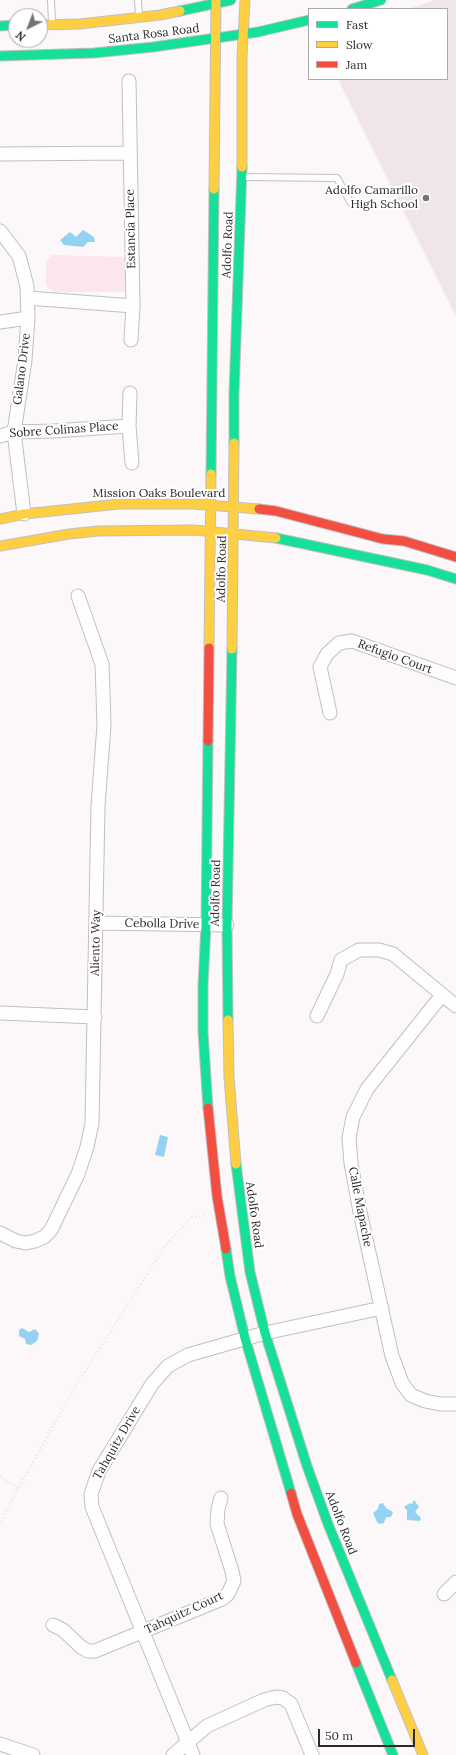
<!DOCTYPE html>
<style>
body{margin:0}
#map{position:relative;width:456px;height:1755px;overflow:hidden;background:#fcf8fa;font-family:Lora,serif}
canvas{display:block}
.legend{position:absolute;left:308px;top:8px;width:140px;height:72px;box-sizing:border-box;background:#fff;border:1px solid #abaaaa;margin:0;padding:5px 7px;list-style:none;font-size:12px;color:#2d2a2b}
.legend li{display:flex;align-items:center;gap:8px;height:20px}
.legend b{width:20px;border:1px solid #abaaaa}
.north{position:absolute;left:8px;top:8px;width:40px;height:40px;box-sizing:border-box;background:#fff;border:1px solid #abaaaa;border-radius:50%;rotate:222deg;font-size:11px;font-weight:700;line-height:16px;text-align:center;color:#2d2a2b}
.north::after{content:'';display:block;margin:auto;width:14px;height:18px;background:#757273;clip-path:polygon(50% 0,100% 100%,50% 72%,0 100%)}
.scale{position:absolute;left:318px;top:1729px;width:97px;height:18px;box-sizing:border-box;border:2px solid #2d2a2b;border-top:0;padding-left:5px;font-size:12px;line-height:14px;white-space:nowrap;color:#2d2a2b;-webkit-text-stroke:3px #fff;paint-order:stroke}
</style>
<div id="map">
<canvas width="456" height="1755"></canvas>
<ul class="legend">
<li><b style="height:5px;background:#16e098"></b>Fast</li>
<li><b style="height:5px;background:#ffcf43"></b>Slow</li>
<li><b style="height:5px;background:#f24e42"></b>Jam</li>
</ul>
<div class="north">N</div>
<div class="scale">50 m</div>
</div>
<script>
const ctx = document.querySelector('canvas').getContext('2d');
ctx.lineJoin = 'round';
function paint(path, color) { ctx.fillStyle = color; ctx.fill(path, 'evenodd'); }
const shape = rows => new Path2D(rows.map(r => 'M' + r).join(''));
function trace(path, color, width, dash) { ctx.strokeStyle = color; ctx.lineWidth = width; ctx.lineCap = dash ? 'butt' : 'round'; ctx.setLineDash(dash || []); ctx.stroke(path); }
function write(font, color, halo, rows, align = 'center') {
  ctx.font = font + ' Lora,serif'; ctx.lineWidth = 4; ctx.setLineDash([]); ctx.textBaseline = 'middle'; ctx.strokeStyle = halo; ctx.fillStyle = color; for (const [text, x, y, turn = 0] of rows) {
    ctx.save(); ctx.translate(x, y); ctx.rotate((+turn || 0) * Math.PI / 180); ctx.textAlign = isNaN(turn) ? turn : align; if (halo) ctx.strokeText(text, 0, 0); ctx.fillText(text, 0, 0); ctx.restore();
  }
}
paint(shape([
 [435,0,456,0,456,317,338,79,447,79,447,9,409,9]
]), '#f0e6ea');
paint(shape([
 [52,255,125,257,125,292,54,292,46,285,46,261]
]), '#fce6ee');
paint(shape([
 [83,230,94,237,95,242,88,242,83,247,64,245,60,240,70,232,76,237],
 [160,1135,168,1137,164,1157,155,1155],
 [22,1328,29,1332,35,1329,37,1331,39,1334,37,1341,31,1345,26,1344,25,1339,19,1336,19,1330],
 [414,1500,419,1507,415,1512,421,1518,420,1521,407,1520,407,1510,404,1507,410,1503,412,1504],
 [383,1503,386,1508,393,1512,391,1517,386,1517,384,1523,380,1524,377,1522,373,1513,378,1509,379,1504]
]), '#94d2f3');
const lane = shape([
 [51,0,52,22],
 [138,0,139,16],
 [244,177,337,178,351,203]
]);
const street = shape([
 [129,81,133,306,131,340],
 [0,154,130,153],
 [0,231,19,256,27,286,28,318,25,360,14,432,24,514],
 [28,298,133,306],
 [0,322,28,318],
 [130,393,129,426,132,463],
 [0,436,14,432,53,431,129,426],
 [330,713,320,667,327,654,339,643,352,641,456,678],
 [96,923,227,925],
 [442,995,367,1089,353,1117,349,1138,351,1163,360,1212,392,1356,398,1372,402,1383,411,1395,425,1401,440,1404,456,1404],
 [0,1013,95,1017],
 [317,1016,337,974,341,960,359,950,379,950,393,954,456,1006],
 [0,1233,16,1241,26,1243,35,1241,44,1237,51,1230,78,1174,87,1147,92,1123,98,806,104,725,102,664,78,596],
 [444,1594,456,1582],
 [53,1625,63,1630,81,1647,88,1651,95,1651,222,1599,228,1594,234,1581,232,1571,217,1524,218,1509,221,1498],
 [0,1744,33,1755],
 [173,1755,207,1726,264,1700,276,1697,283,1698,291,1704,312,1755],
 [193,1755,92,1507,91,1494,99,1471,152,1384,168,1366,188,1355,265,1333,382,1308]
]);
const fast = shape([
 [352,9,381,0],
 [180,11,231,0],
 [0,26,16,25],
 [0,56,94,53,153,47,258,32,309,20],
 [234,443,234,394,242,167],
 [211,474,214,189],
 [276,538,427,570,456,579],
 [228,1020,227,925,232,649],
 [208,1108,203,1032,203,985,206,925,208,741],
 [236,1164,250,1272,265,1333,307,1466,328,1524,392,1680],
 [226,1249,230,1276,245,1338,291,1493],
 [356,1663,393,1755]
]);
const slow = shape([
 [40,25,80,24,160,15,180,11],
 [242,167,242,57,245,0],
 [214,189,216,0],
 [0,519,24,514,119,504,194,504,259,509],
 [0,546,69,534,98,531,194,530,276,538],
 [209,648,211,474],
 [232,649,234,443],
 [228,1020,229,1077,236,1164],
 [392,1680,423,1755]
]);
const jam = shape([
 [259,509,276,511,383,539,404,541,456,557],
 [208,741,209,648],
 [208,1108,217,1196,226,1249],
 [291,1493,297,1514,356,1663]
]);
trace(lane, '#c2bfc0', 8);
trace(street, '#c2bfc0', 15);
trace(fast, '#c2bfc0', 11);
trace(slow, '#c2bfc0', 11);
trace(jam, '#c2bfc0', 11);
trace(shape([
 [0,1476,19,1489],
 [0,1522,75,1387,167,1243,192,1218,206,1215]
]), '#e5e4e5', 2.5, [1, 3]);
trace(lane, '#fffefe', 6);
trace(street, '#fffefe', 13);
trace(fast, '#16e098', 9);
trace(slow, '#ffcf43', 9);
trace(jam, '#f24e42', 9);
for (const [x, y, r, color] of [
 [426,198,4,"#757273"]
]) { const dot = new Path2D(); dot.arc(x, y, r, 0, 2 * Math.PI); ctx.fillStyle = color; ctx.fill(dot); trace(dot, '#fff', 1.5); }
write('12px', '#2d2a2b', '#fff', [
 ["Santa Rosa Road",154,34,-7],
 ["Estancia Place",131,229,-91],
 ["Adolfo Road",228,245,-88],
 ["Galano Drive",22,369,-83],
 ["Sobre Colinas Place",64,430,-4],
 ["Mission Oaks Boulevard",159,494],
 ["Adolfo Road",222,569,-89],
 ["Refugio Court",395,657,20],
 ["Adolfo Road",216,893,-89],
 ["Cebolla Drive",162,924,1],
 ["Aliento Way",96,943,-89],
 ["Calle Mapache",360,1207,79],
 ["Adolfo Road",254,1215,82],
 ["Tahquitz Drive",117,1443,-60],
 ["Adolfo Road",341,1523,69],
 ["Tahquitz Court",184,1613,-25]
]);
write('12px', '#2d2a2b', '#fff', [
 ["Adolfo Camarillo",418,191],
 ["High School",418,205]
], 'right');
</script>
